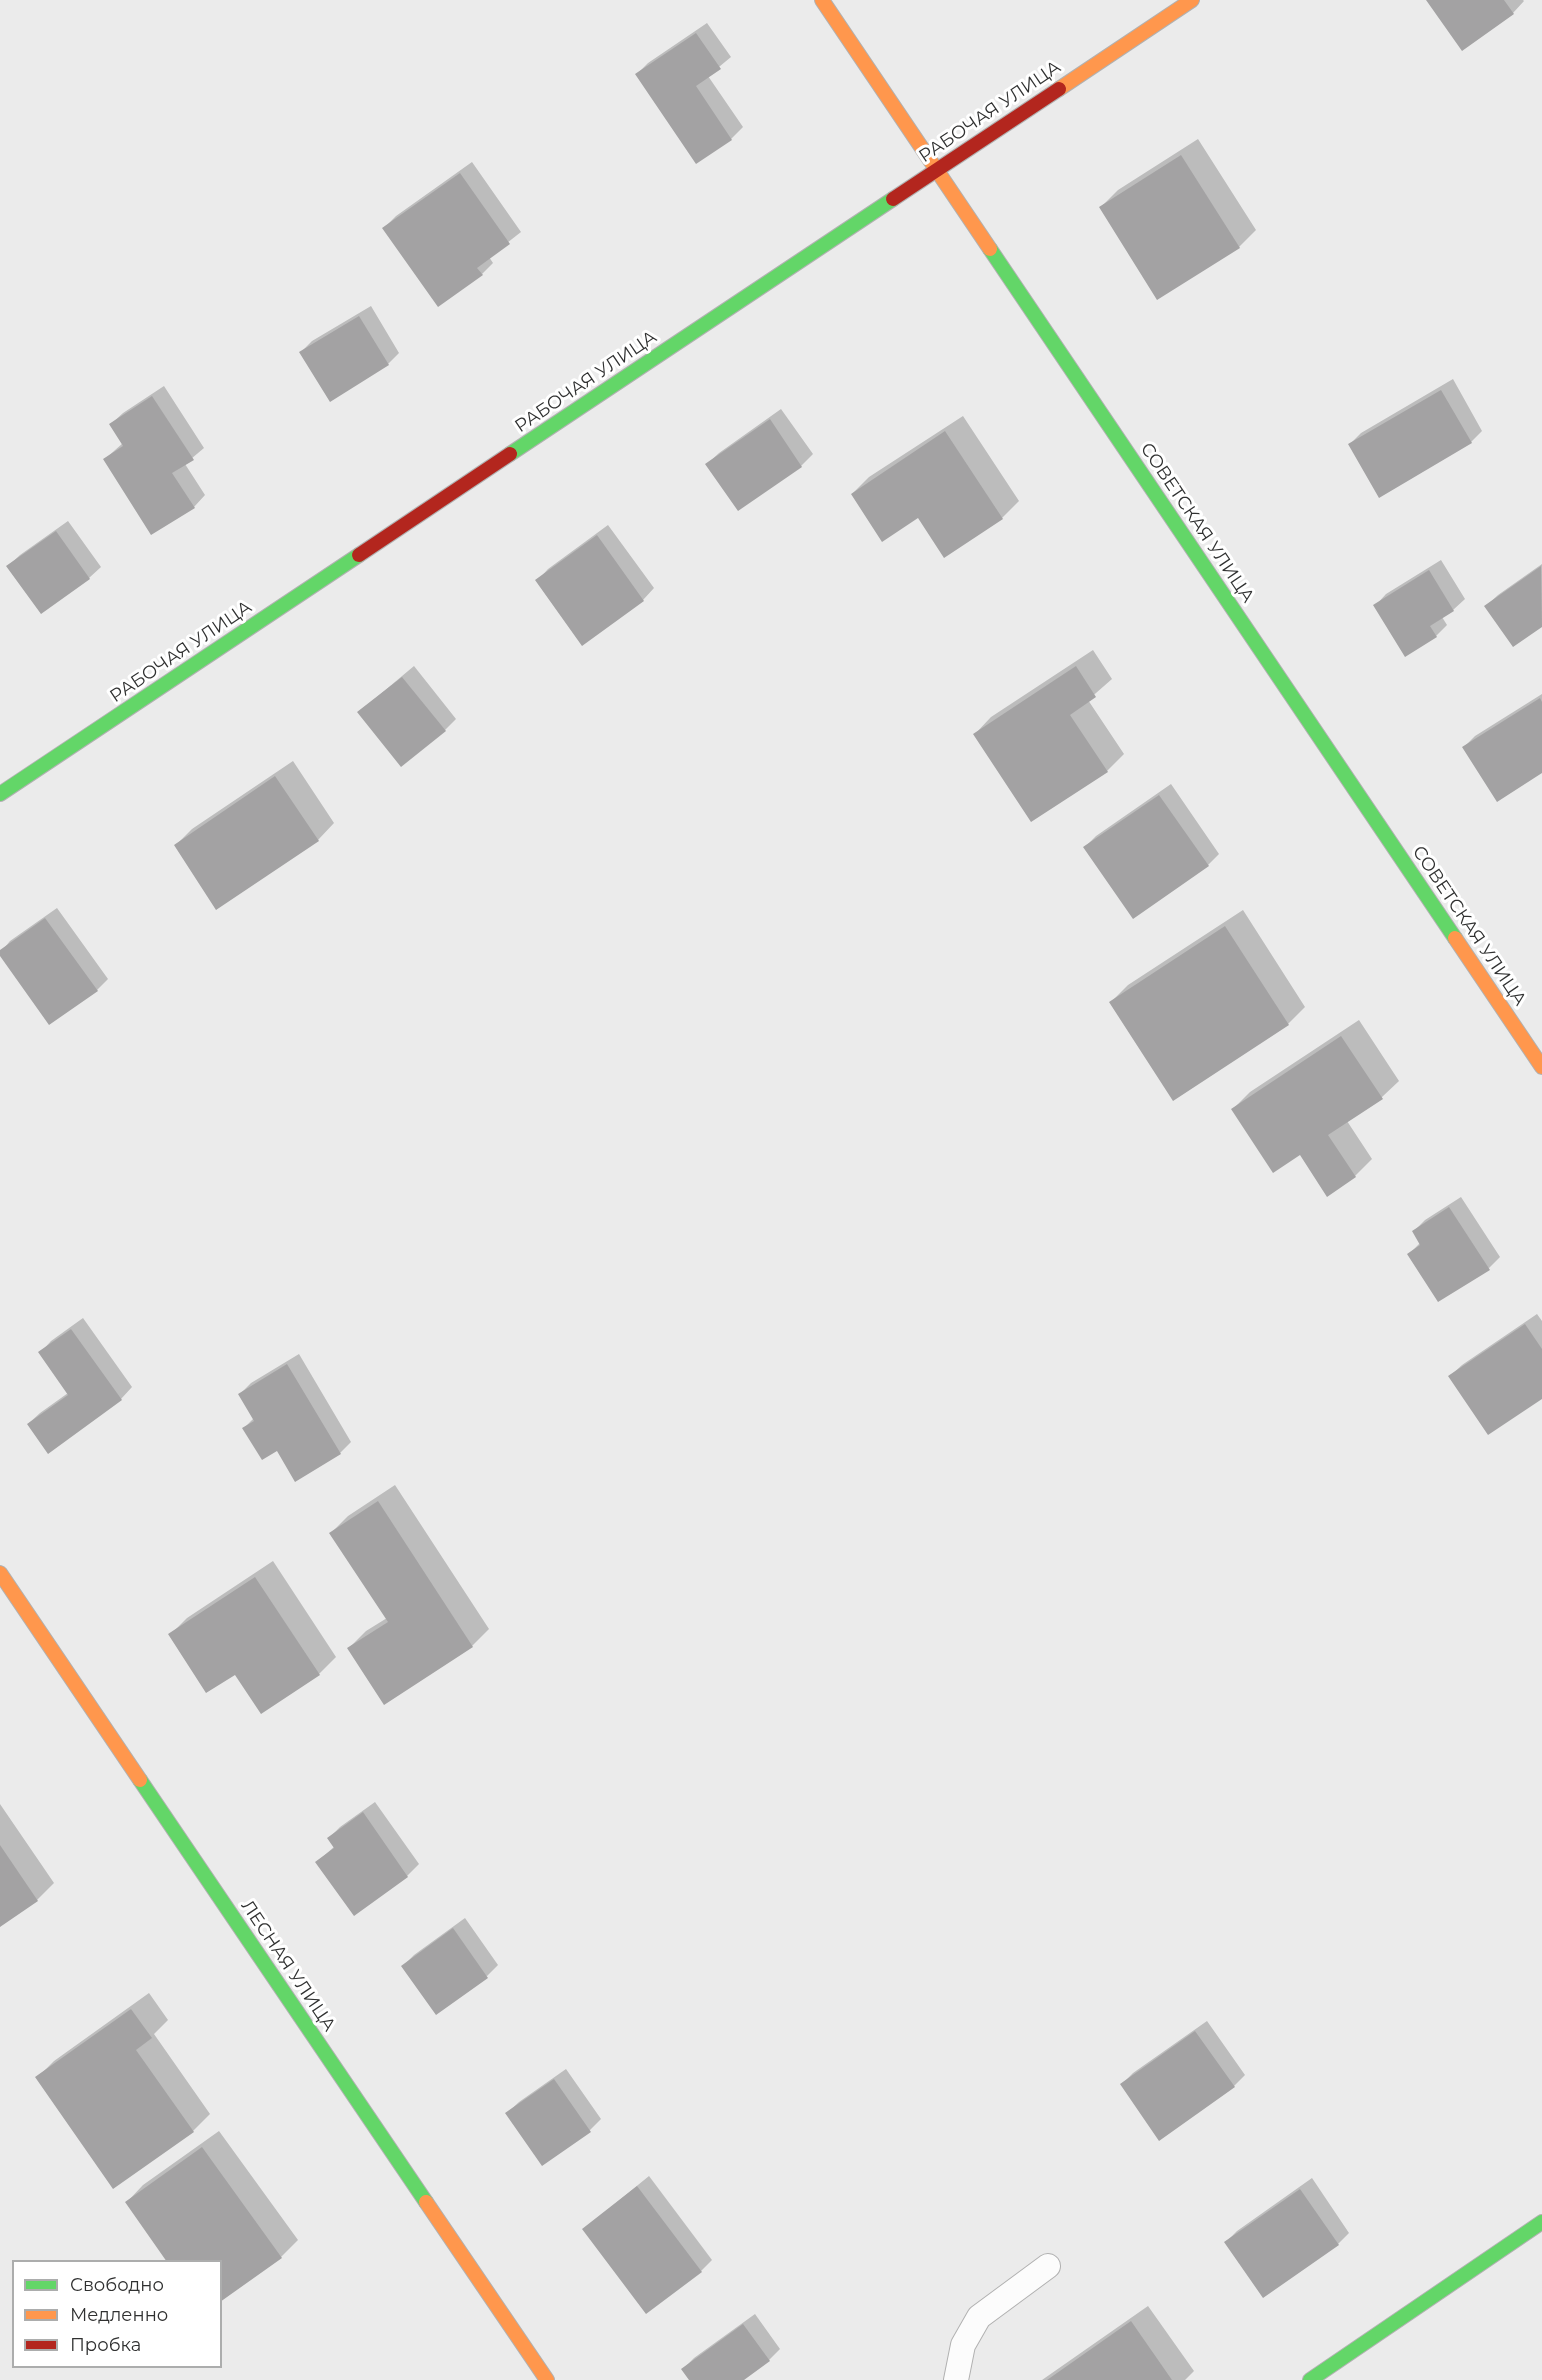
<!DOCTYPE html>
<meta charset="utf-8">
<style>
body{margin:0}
#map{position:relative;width:1542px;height:2380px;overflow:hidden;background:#ebebeb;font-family:Montserrat,sans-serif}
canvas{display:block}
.legend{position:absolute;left:12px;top:2260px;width:210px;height:108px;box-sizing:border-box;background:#fff;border:2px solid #acadad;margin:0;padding:8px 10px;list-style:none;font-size:18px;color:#303131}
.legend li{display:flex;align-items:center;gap:12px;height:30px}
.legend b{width:30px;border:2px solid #acadad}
</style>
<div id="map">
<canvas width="1542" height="2380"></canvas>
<ul class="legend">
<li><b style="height:8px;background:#63d668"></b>Свободно</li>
<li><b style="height:8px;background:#ff974d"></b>Медленно</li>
<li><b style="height:8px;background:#b3261e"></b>Пробка</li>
</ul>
</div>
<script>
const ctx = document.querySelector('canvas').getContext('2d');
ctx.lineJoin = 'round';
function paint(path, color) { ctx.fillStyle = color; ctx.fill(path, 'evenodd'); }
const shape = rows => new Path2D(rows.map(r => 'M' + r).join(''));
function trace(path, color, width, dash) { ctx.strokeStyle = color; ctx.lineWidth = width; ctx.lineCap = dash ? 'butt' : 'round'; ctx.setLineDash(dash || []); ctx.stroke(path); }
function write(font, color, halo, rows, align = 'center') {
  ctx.font = font + ' Montserrat,sans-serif'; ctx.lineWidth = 6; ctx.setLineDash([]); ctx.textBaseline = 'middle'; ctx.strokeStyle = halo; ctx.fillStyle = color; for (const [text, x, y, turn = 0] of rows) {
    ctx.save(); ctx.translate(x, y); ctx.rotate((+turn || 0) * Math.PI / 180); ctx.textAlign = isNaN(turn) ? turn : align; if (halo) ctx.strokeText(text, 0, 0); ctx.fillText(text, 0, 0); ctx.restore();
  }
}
paint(shape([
 [1428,0,1523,0,1524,1,1513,13],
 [707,23,731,57,708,76,743,127,731,139,696,162,637,74,648,63],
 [1198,139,1256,230,1239,247,1101,207,1118,190],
 [472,162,521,232,489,257,493,263,482,274,384,228,396,216],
 [371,306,399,353,388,364,301,352,312,341],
 [1453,379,1482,431,1471,442,1350,444,1361,433],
 [164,386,204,448,185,464,205,495,194,507,105,459,123,443,111,424,123,413],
 [781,409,813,454,801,466,738,509,707,464,719,453],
 [963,416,1019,501,1002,518,918,516,852,494,869,477],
 [68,521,101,567,89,578,42,612,8,566,20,555],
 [608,525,654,588,643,600,537,581,548,569],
 [1441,560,1465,599,1453,610,1442,617,1447,625,1436,636,1375,606,1386,594],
 [1542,564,1542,625,1513,645,1486,606,1498,595],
 [1093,650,1112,679,1088,700,1124,754,1107,771,975,734,991,717],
 [414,666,456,719,445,730,359,712],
 [1542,694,1542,771,1464,747,1475,736],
 [293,761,334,823,318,840,176,845,192,829],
 [1171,784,1219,854,1208,865,1085,847,1096,836],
 [57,908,108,979,97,990,0,953,10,941],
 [1243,910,1305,1007,1288,1024,1174,1099,1111,1002,1128,985],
 [1359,1020,1399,1081,1382,1097,1347,1121,1372,1159,1355,1176,1300,1153,1233,1109,1250,1092],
 [1461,1197,1500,1257,1489,1268,1409,1254,1421,1242,1414,1231,1425,1220],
 [1537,1314,1542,1321,1542,1397,1450,1376,1462,1365],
 [83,1318,132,1387,121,1399,28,1424,40,1413,68,1393,40,1353,51,1341],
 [299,1354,351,1442,340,1453,277,1449,244,1428,254,1418,240,1394,251,1383],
 [395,1485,489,1629,472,1646,349,1648,366,1631,387,1618,331,1533,348,1516],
 [273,1561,336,1657,319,1674,235,1673,170,1635,187,1618],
 [375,1802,419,1864,407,1876,354,1914,317,1862,335,1846,329,1838,340,1827],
 [0,1804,54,1883,37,1900,0,1925],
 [465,1918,498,1965,487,1976,403,1966,414,1955],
 [149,1993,168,2020,154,2034,210,2114,193,2131,114,2187,37,2078,54,2061],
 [1207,2021,1245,2075,1234,2086,1122,2084,1133,2073],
 [566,2069,601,2119,590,2130,543,2164,507,2113,519,2102],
 [219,2131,298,2240,281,2257,220,2262,127,2202,143,2185],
 [649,2176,712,2260,701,2271,584,2229],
 [1312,2178,1349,2233,1338,2244,1226,2242,1237,2231],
 [1148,2306,1194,2371,1185,2380,1042,2380],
 [755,2314,780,2349,769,2360,741,2380,691,2380,683,2369,694,2358]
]), '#0003');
paint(shape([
 [1426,0,1504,0,1514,14,1462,51],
 [696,33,721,69,696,86,732,140,696,164,635,74],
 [1181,155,1240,248,1157,300,1099,207],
 [460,173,510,244,477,268,483,275,438,307,382,228],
 [359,316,389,365,330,402,299,352],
 [1441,390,1472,443,1379,498,1348,444],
 [152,396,194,460,172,473,195,508,151,535,103,459,123,446,109,424],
 [770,419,802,467,738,511,705,464],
 [945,431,1003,519,944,558,918,518,882,542,851,494],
 [56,531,90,579,41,614,6,566],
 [597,535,644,601,582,646,535,580],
 [1541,566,1542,627,1513,647,1484,606],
 [1429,570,1454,611,1430,626,1437,637,1405,657,1373,605],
 [1076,666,1096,697,1070,715,1108,772,1031,822,973,734],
 [402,677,446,731,401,767,357,712],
 [1540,698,1542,702,1542,773,1497,802,1462,747],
 [275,776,319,841,216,910,174,845],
 [1159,795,1209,866,1133,919,1083,847],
 [45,918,98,991,49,1025,0,956,0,950],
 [1225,926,1289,1025,1173,1101,1109,1002],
 [1341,1036,1383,1099,1328,1135,1356,1177,1327,1197,1300,1155,1273,1173,1231,1109],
 [1449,1207,1490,1270,1438,1302,1407,1254,1420,1245,1412,1231],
 [1525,1324,1542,1349,1542,1399,1488,1435,1448,1376],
 [71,1329,122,1400,48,1454,27,1424,68,1395,38,1352],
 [287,1364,341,1454,295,1482,277,1451,262,1460,242,1428,254,1421,238,1394],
 [378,1501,473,1647,384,1705,347,1648,388,1622,329,1533],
 [255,1577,320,1675,261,1714,235,1675,206,1693,168,1634],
 [363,1812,408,1877,354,1916,315,1862,334,1848,327,1838],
 [0,1845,38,1901,0,1927],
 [453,1928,488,1978,436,2015,401,1966],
 [131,2009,152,2038,136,2050,194,2132,113,2189,35,2077],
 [1195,2031,1235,2087,1159,2141,1120,2084],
 [554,2079,591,2132,542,2166,505,2113],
 [202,2147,282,2258,220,2302,220,2262,167,2262,125,2202],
 [637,2186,702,2272,646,2314,582,2229],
 [1300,2189,1339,2245,1263,2298,1224,2242],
 [1131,2321,1172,2380,1047,2380],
 [743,2324,770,2361,744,2380,689,2380,681,2369]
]), '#a3a2a3');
const lane = shape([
 [956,2380,963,2345,979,2317,1048,2266]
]);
const fast = shape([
 [990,249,1455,938],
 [510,454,893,199],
 [0,794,359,555],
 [140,1780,426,2202],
 [1310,2380,1542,2222]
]);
const slow = shape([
 [822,0,990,249],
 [1059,89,1192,0],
 [1455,938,1542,1067],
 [0,1573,140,1780],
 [426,2202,547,2380]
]);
const jam = shape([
 [893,199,1059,89],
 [359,555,510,454]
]);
trace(lane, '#b1b1b1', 26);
trace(fast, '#b1b1b1', 16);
trace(slow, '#b1b1b1', 16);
trace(jam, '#b1b1b1', 16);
trace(lane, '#fcfcfc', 24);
trace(fast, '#63d668', 14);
trace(slow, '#ff974d', 14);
trace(jam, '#b3261e', 14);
write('18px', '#303131', '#fff', [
 ["РАБОЧАЯ УЛИЦА",990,112,-34],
 ["РАБОЧАЯ УЛИЦА",586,382,-34],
 ["СОВЕТСКАЯ УЛИЦА",1197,523,56],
 ["РАБОЧАЯ УЛИЦА",181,652,-34],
 ["СОВЕТСКАЯ УЛИЦА",1469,926,56],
 ["ЛЕСНАЯ УЛИЦА",288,1966,56]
]);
</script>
